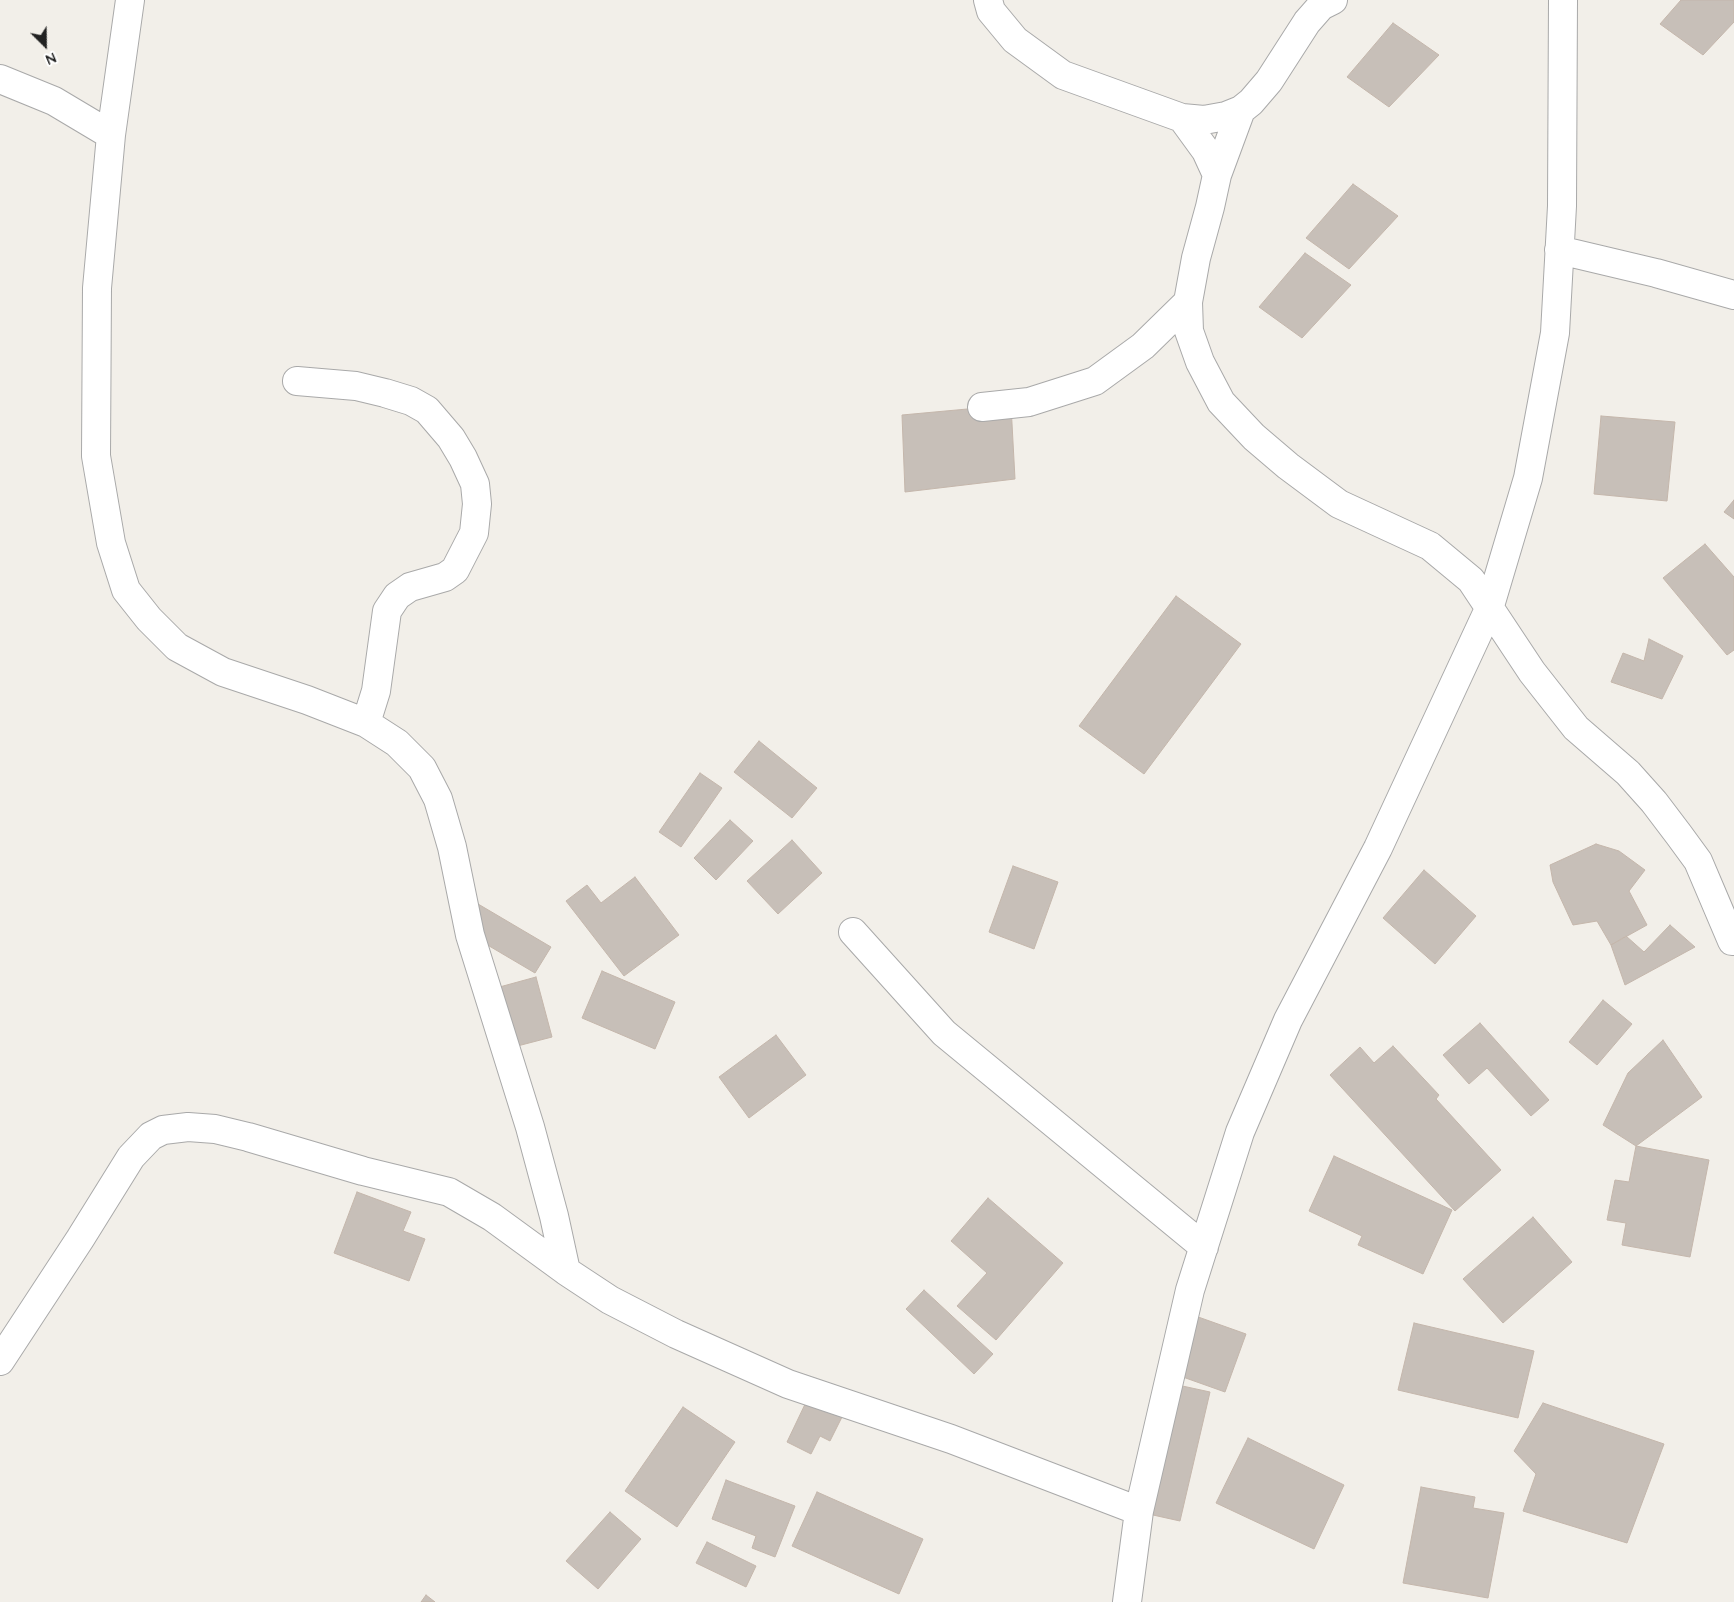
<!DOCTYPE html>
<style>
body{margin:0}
#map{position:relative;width:1734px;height:1602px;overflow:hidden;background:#f2efe9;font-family:Quicksand,sans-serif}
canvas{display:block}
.north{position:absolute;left:20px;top:20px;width:50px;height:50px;-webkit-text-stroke:4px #fff;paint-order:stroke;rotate:157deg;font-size:14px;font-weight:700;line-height:20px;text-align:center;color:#222}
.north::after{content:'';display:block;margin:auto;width:18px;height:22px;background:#222;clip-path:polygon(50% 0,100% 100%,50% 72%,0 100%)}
</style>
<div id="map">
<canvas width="1734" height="1602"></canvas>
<div class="north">N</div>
</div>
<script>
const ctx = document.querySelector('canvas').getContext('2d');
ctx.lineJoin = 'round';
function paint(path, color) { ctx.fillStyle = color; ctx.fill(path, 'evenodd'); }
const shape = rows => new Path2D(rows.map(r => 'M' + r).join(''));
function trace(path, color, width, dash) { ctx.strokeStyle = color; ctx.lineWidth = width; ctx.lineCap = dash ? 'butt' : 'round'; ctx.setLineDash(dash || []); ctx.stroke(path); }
const building = shape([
 [1681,0,1734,0,1734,22,1703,55,1660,24,1681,0],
 [1393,23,1439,55,1389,107,1347,77,1393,23],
 [1353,184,1398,216,1349,269,1306,238,1353,184],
 [1305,253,1351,285,1302,338,1259,307,1305,253],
 [1011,405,1015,479,905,492,902,415,1011,405],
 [1601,416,1675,422,1667,501,1594,494,1601,416],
 [1734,500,1734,519,1724,512,1734,500],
 [1705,544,1734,577,1734,650,1727,655,1663,578,1705,544],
 [1176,596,1241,644,1144,774,1079,726,1176,596],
 [1649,639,1683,656,1662,699,1611,682,1623,653,1644,661,1649,639],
 [759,741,817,788,792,818,734,772,759,741],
 [700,773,722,788,681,847,659,832,700,773],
 [730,820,753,841,716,880,694,858,730,820],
 [792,840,822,873,778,914,747,881,792,840],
 [1596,844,1619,851,1645,870,1629,891,1647,925,1611,945,1597,921,1573,925,1553,882,1550,865,1596,844],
 [1013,866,1058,882,1034,949,989,932,1013,866],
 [1424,870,1476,916,1435,964,1383,918,1424,870],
 [635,877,679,935,624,976,566,901,587,885,601,903,635,877],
 [473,901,551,947,535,973,457,927,473,901],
 [1670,925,1695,947,1625,985,1611,945,1626,936,1644,952,1670,925],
 [602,971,675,1002,655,1049,582,1018,602,971],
 [536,977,552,1037,502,1050,485,991,536,977],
 [1603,1000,1632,1024,1597,1065,1569,1042,1603,1000],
 [1480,1023,1549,1100,1531,1116,1487,1068,1469,1084,1443,1055,1480,1023],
 [776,1035,806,1075,749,1118,719,1077,776,1035],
 [1663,1040,1702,1097,1636,1146,1603,1125,1628,1073,1663,1040],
 [1393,1046,1439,1095,1436,1099,1501,1170,1455,1211,1330,1075,1360,1047,1374,1063,1393,1046],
 [1636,1146,1709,1160,1690,1257,1622,1245,1626,1223,1607,1220,1615,1180,1629,1182,1636,1146],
 [1334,1156,1452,1210,1423,1274,1358,1245,1362,1236,1309,1211,1334,1156],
 [357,1192,411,1212,403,1231,425,1239,409,1281,334,1253,357,1192],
 [988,1198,1063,1263,996,1340,957,1306,987,1273,951,1241,988,1198],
 [1533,1217,1572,1262,1503,1323,1463,1279,1533,1217],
 [924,1290,993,1354,974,1374,906,1309,924,1290],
 [1187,1313,1246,1334,1225,1392,1166,1371,1187,1313],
 [1414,1323,1534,1351,1518,1418,1398,1390,1414,1323],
 [1164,1382,1210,1392,1180,1521,1135,1511,1164,1382],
 [808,1398,843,1415,830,1441,820,1436,811,1454,787,1442,808,1398],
 [1543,1403,1664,1444,1627,1543,1523,1511,1536,1474,1514,1451,1543,1403],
 [683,1407,735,1442,677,1527,625,1491,683,1407],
 [1248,1438,1344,1485,1314,1549,1216,1503,1248,1438],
 [726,1480,795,1506,775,1557,752,1548,756,1536,712,1519,726,1480],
 [1421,1487,1475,1497,1473,1508,1504,1513,1488,1598,1403,1583,1421,1487],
 [817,1492,923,1539,899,1594,792,1546,817,1492],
 [610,1512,641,1539,598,1589,566,1561,610,1512],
 [707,1542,756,1566,746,1587,696,1563,707,1542],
 [426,1595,435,1602,421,1602,426,1595]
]);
paint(building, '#c7bfb8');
trace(building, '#c4b6ab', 1);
const minor = shape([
 [130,0,111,135,97,288,96,456,111,543,126,590,149,619,177,647,223,672,307,700,366,723,397,743,422,768,438,799,452,847,470,935,530,1127,554,1216,566,1271],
 [988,0,991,11,1015,40,1063,75,1182,118,1204,120,1226,116,1241,110,1251,102,1269,81,1307,22,1321,6,1333,0],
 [0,79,54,101,111,135],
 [1241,110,1217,175,1210,207,1196,258,1188,302,1189,331,1200,362,1221,402,1254,437,1288,466,1339,504,1430,546,1471,580,1532,672,1576,728,1628,773,1654,802,1679,835,1698,861,1732,941,1734,941],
 [1182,118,1206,151,1217,175],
 [1559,250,1656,273,1734,295],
 [297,381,356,386,385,393,411,401,427,410,451,438,463,458,475,484,477,504,474,533,455,570,445,577,410,587,397,596,387,611,376,691,366,723],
 [982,407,1029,402,1095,381,1143,346,1188,302],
 [853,932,944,1033,1204,1247],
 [0,1361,80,1239,131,1157,151,1136,163,1130,188,1127,215,1129,248,1137,363,1171,449,1192,492,1217,566,1271,610,1300,676,1334,788,1384,951,1439,1139,1511],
 [1127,1602,1139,1511,1190,1290,1240,1132,1288,1020,1378,848,1489,609,1528,478,1555,333,1562,206,1563,0]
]);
trace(minor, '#a9a9a9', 30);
trace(minor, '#fff', 28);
</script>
